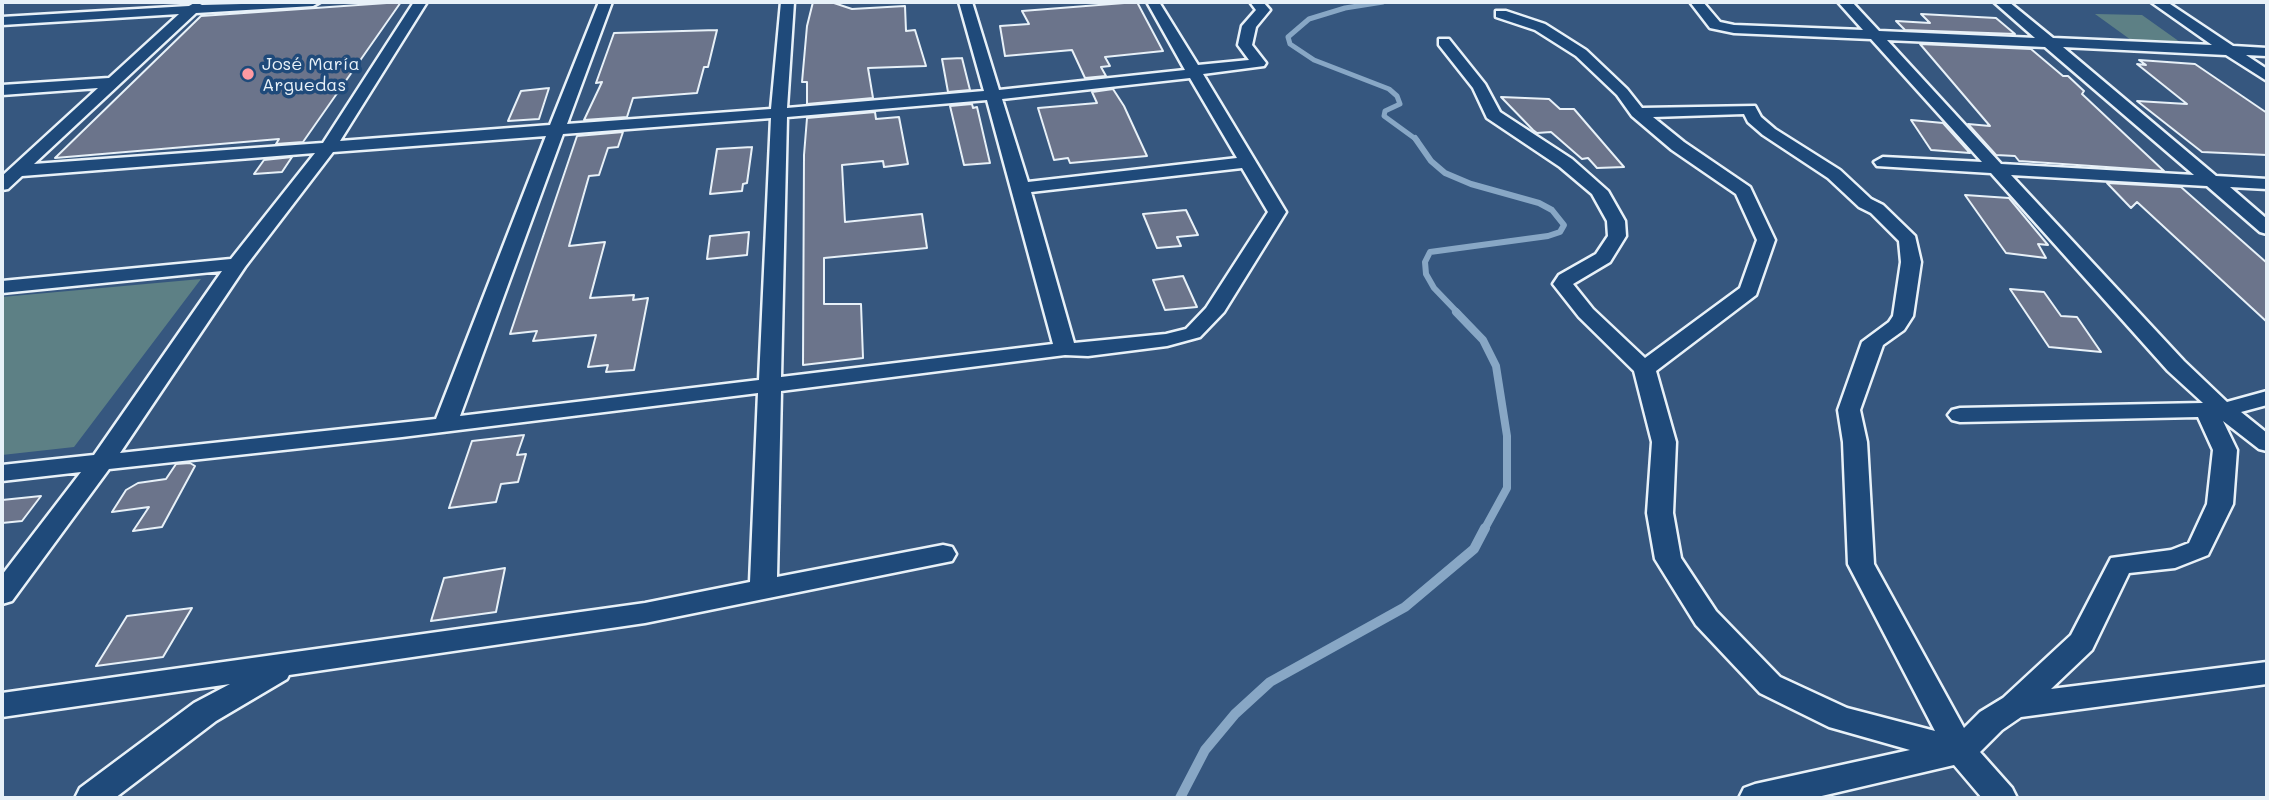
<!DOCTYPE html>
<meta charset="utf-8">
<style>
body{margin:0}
#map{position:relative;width:2269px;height:800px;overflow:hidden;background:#36577f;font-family:Mali,sans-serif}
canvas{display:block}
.frame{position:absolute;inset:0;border:4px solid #e8f1f8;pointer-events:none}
</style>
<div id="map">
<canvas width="2269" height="800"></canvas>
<div class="frame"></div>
</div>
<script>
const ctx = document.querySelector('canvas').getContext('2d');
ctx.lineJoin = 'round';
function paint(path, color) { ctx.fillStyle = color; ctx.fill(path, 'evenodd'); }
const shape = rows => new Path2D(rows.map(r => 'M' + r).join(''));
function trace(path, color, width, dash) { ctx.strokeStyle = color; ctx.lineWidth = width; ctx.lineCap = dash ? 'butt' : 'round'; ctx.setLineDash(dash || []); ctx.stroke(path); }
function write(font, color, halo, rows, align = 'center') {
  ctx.font = font + ' Mali,sans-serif'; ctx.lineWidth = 7; ctx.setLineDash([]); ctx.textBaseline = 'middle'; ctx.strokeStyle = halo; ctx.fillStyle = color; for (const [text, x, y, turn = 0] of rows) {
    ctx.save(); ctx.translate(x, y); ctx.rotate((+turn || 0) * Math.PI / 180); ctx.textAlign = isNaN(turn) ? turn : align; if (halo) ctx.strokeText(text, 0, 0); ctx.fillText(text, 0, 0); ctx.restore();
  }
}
paint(shape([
 [2095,14,2142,15,2180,42,2131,40],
 [201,279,74,447,2,455,2,297]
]), '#5d8085');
trace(shape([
 [1383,2,1345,8,1309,19,1288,37,1290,44,1314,60,1389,89,1397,96,1400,104,1385,111,1384,116,1417,140]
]), '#88a7c5', 5);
trace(shape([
 [1415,138,1431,161,1445,173,1471,184,1539,203,1552,210,1564,225,1560,232,1548,236,1430,252,1425,262,1426,274,1434,288,1458,313]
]), '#88a7c5', 6);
trace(shape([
 [1456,312,1483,340,1496,366,1507,436,1507,488,1484,530]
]), '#88a7c5', 8);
trace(shape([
 [1180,798,1205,750,1235,714,1270,682,1405,607,1474,549,1485,528]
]), '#88a7c5', 10);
const building = shape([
 [401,2,303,142,276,144,279,139,55,158,201,16,401,2],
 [813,2,831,2,852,9,905,6,906,31,915,30,926,66,868,68,873,98,807,104,807,82,802,82,807,26,813,2],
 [1137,2,1163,51,1105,57,1110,66,1101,67,1106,76,1085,78,1072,50,1005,56,1000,26,1029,24,1022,11,1137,2],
 [1921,14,1996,18,2015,34,1905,30,1896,21,1930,23,1921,14],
 [717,30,708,67,704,67,697,93,633,98,627,117,584,120,602,82,596,83,614,33,717,30],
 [1920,44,2031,49,2063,76,2068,76,2084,91,2082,94,2164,171,2019,161,2015,156,1996,155,1968,124,1990,126,1920,44],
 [962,58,970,90,948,92,942,59,962,58],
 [2139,60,2195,64,2267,113,2267,155,2202,152,2137,101,2187,104,2137,64,2146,65,2139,60],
 [549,88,539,119,508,121,521,91,549,88],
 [1113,89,1124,106,1147,156,1070,163,1068,158,1054,160,1038,108,1097,103,1092,92,1113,89],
 [1501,97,1549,99,1560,109,1574,109,1624,167,1597,168,1588,158,1582,159,1551,132,1537,133,1533,130,1501,97],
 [972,104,973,108,977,107,990,163,964,165,950,106,972,104],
 [875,112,876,119,899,117,908,164,884,167,883,161,842,165,845,222,922,214,927,248,824,258,824,304,861,304,863,358,803,365,804,155,807,118,875,112],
 [1911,120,1943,123,1970,153,1931,150,1911,120],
 [623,132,618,147,608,148,599,175,589,176,569,246,605,242,590,298,634,295,633,300,648,298,634,370,606,372,608,365,588,367,596,335,533,341,537,331,510,334,577,136,623,132],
 [752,147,747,183,743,184,742,191,710,194,717,149,752,147],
 [292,157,282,172,254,174,264,160,292,157],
 [2107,183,2181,187,2267,263,2267,322,2137,202,2131,208,2107,183],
 [1965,195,2009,198,2048,245,2038,244,2046,258,2006,253,1965,195],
 [1186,210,1198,235,1177,237,1181,246,1157,248,1143,214,1186,210],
 [749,232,747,255,707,259,710,236,749,232],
 [1183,276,1197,307,1165,310,1153,280,1183,276],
 [2010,289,2044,292,2061,316,2077,317,2101,352,2049,347,2010,289],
 [524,435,517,455,526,454,518,482,501,484,496,502,449,508,472,441,524,435],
 [190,463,195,466,162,527,133,531,149,507,112,512,126,490,138,483,166,479,176,464,190,463],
 [41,496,22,521,2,523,2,500,41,496],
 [505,568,496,612,431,621,444,578,505,568],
 [192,608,163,657,96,666,127,616,192,608]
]);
paint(building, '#6b748b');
trace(building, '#e8f1f8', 2);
const minor = shape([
 [196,2,202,5,320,2,313,6,196,13,34,164,323,143,414,2,427,2,340,141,550,125,599,2,612,2,567,124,771,109,781,2,794,2,787,108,984,91,959,2,972,2,999,90,1185,70,1147,2,1159,2,1198,65,1249,60,1238,45,1242,26,1256,10,1250,2,1263,2,1270,10,1256,27,1252,45,1266,63,1264,66,1203,74,1286,212,1224,312,1200,337,1167,346,1088,356,1065,355,781,391,777,577,943,545,952,547,956,554,952,561,645,623,289,675,287,679,216,721,115,798,75,798,80,788,194,703,230,684,2,717,2,693,645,603,750,582,758,393,402,437,109,469,12,601,2,604,2,575,81,472,2,481,2,465,94,455,222,271,2,293,2,281,231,259,315,153,22,176,8,189,2,190,2,176,98,88,2,95,2,85,109,78,179,14,2,25,2,17,189,6,196,2],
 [1190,78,1237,158,1028,182,1002,99,1190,78],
 [987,100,1053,344,781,377,787,117,987,100],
 [771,118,759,380,460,416,563,134,771,118],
 [546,136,436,419,120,453,245,267,333,152,546,136],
 [1242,168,1268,212,1206,308,1186,329,1166,334,1074,343,1031,192,1242,168],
 [1690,2,1703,2,1720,22,1734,25,1863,30,1838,2,1852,2,1879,31,2035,38,1994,2,2009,2,2053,38,2212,45,2151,2,2167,2,2233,46,2267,48,2267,56,2246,55,2267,69,2267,81,2226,55,2063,47,2216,176,2267,179,2267,189,2230,187,2267,219,2267,234,2260,232,2207,186,2011,175,2184,361,2227,402,2267,391,2267,405,2241,412,2267,433,2267,451,2259,449,2223,421,2237,450,2233,504,2208,555,2175,568,2129,573,2092,650,2051,689,2267,662,2267,684,2021,717,2002,730,1980,752,2012,788,2017,798,1982,798,1954,765,1813,798,1739,798,1744,788,1755,784,1910,750,1829,727,1760,693,1696,625,1655,559,1647,513,1652,442,1634,371,1579,317,1553,284,1559,275,1596,254,1608,236,1607,221,1592,194,1560,167,1487,118,1473,88,1439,45,1439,39,1449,39,1485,84,1500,112,1572,159,1608,191,1625,221,1626,236,1610,262,1573,284,1593,309,1645,358,1740,288,1757,240,1736,194,1672,150,1632,116,1617,95,1576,56,1535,30,1496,17,1496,11,1506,11,1545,24,1586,50,1627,89,1642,108,1755,106,1761,117,1775,129,1840,170,1871,199,1883,205,1915,236,1921,262,1913,316,1904,330,1883,345,1860,410,1867,442,1874,564,1964,728,1980,712,2003,698,2071,635,2111,558,2171,550,2189,543,2207,504,2213,450,2198,417,1960,422,1952,420,1948,415,1952,410,1960,408,2203,403,2168,371,1991,173,1877,166,1874,162,1883,157,1982,162,1871,39,1734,33,1710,28,1690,2],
 [1887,40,2045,47,2194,175,2001,164,1887,40],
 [1744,114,1748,122,1763,135,1828,178,1859,207,1871,213,1899,241,1901,262,1893,316,1889,322,1862,342,1838,410,1843,442,1848,564,1935,731,1847,708,1780,677,1716,611,1681,558,1673,513,1676,442,1656,371,1756,295,1775,240,1750,187,1684,142,1653,117,1744,114]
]);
trace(minor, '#e8f1f8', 5);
paint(minor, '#1f4a7a');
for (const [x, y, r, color] of [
 [248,74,7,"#ff9aa2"]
]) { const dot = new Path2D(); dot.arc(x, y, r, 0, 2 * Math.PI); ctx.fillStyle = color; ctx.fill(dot); trace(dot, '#1f4a7a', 2.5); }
write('18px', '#e8f1f8', '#1f4a7a', [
 ["José María",262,64],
 ["Arguedas",262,85]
], 'left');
</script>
